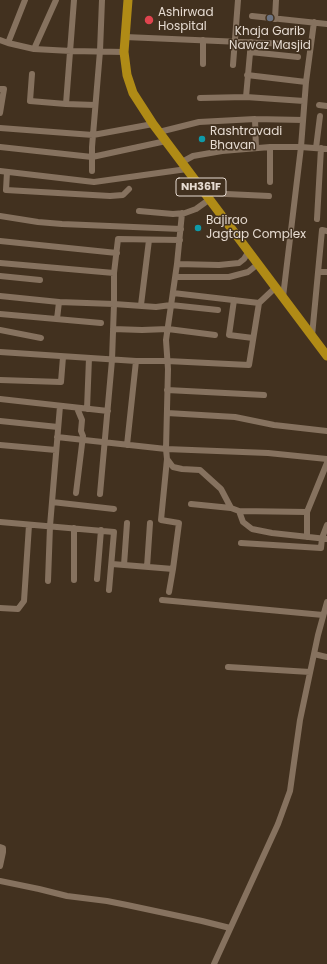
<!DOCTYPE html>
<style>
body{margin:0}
canvas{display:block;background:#42311f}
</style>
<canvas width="327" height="964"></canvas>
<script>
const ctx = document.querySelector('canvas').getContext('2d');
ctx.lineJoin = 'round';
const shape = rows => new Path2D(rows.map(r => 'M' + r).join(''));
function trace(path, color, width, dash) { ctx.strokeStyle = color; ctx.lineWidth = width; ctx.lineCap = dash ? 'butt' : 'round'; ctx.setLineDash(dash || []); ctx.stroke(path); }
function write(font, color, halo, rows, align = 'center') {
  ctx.font = font + ' Poppins,sans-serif'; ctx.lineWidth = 3; ctx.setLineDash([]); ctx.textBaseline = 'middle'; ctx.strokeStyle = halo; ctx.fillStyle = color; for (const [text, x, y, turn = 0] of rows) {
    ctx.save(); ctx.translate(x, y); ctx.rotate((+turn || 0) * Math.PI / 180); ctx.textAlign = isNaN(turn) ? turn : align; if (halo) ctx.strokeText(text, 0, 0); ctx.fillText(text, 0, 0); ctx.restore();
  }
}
trace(shape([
 [252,16,327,24],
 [275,19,276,0],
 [125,37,288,44],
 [0,40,8,43,34,49,71,51,124,52],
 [8,43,25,0],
 [34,49,56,0],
 [250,52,298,57],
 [203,64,203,40],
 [233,65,238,0],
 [32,74,30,101,66,104,74,0],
 [247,75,306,82],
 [0,89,4,89,0,113],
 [246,97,251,42],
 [200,98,246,97,304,101],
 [66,104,95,105],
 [319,105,327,106],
 [255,119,256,148],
 [0,128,93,135,153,124],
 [159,132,199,122,255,119,303,120],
 [0,147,92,157,166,141],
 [316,148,320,116],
 [182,162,193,156,222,151,270,147,301,147,327,149],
 [0,171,94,182,187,169],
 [92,171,92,147,100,51,102,0],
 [7,172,6,190,110,196,123,195,129,189],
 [270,182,270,147],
 [205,193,269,196],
 [139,211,173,214,185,213,196,209,210,199],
 [182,213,177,264,166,340,168,369,166,449,167,459,173,467,182,469,200,470,221,489,231,508,239,511,307,512],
 [0,216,38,222,62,224,181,229],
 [317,219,321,148],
 [0,241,117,253],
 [0,263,114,273],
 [177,264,219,265,239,263,244,259,249,251],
 [318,272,327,272],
 [0,276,40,280],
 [176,277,229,277,248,272,258,264],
 [0,296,59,302],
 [283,297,301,147,306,82,314,22],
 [234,300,229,335,253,338],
 [259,303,276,287],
 [141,305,149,240],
 [0,314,101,323],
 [57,319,59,302,114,304,114,273,118,239,180,240],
 [113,329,142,330,168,329,215,335],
 [0,330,41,338],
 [312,336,322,230,327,231],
 [0,352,136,361,167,361,249,365,259,303,173,293],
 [0,380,61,382,63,357],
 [167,390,264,395],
 [0,399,108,411],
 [87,409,89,358],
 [167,413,235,417,274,425,327,431],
 [0,421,58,427],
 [57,437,166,449,268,453,327,459],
 [0,445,56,450],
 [127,445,136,361],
 [167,459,161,520,179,523,173,569],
 [76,493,83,436,81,431,82,420,77,408],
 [100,494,112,360,114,304,156,307,171,305,218,310],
 [52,502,114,509],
 [191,504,231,508],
 [239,511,243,522,252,529,272,533,327,539],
 [0,522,114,532,109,590],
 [74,528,74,580],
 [307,537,307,512,327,463],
 [241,543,321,548,322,538,327,525],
 [112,564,173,569,169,592],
 [124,565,127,523],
 [147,567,150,523],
 [97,579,101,530],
 [48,581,50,526,60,406],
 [162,600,323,615],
 [0,608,18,609,24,601,29,525],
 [314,654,327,657],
 [228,667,310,672],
 [0,847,3,848,3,852,0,866],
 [0,881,39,889,67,896,107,901,127,905,202,921,230,928],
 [214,964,278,824,290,791,300,720,318,635,327,602]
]), '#86725f', 6);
trace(shape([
 [128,0,124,52,127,75,133,93,153,124,327,356]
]), '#b08b16', 9);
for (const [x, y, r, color] of [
 [270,18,4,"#6b7280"],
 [149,20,5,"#e0444e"],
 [202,139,4,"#0f9aa8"],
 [198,228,4,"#0f9aa8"]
]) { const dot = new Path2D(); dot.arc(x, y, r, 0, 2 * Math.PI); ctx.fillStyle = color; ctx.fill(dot); trace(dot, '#42311f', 1.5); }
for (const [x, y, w] of [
 [201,187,50]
]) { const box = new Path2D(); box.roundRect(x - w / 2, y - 9, w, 18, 3); ctx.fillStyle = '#42311f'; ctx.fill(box); trace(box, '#e6dbd1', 1); }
write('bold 11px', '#e6dbd1', null, [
 ["NH361F",201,187]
]);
write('12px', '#e6dbd1', '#42311f', [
 ["Ashirwad",158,13],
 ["Hospital",158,27],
 ["Khaja Garib",270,32,"center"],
 ["Nawaz Masjid",270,46,"center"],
 ["Rashtravadi",210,132],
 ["Bhavan",210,146],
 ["Bajirao",206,221],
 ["Jagtap Complex",206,235]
], 'left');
</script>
